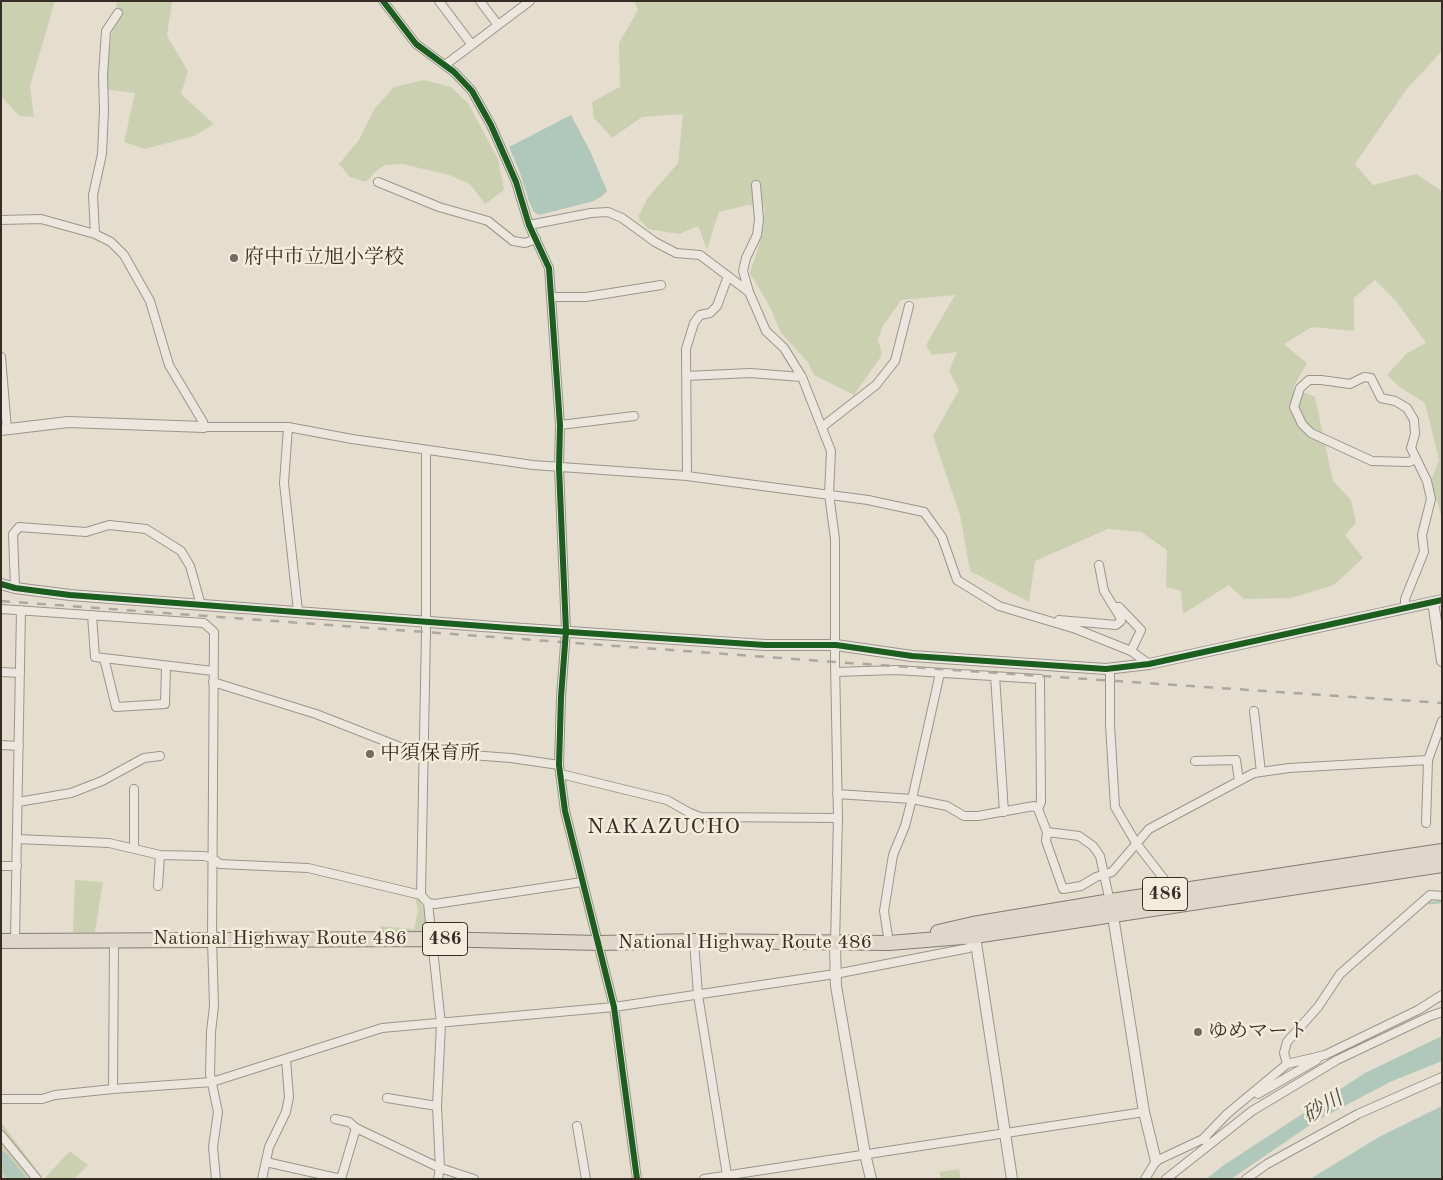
<!DOCTYPE html>
<meta charset="utf-8">
<style>
body{margin:0}
#map{position:relative;width:1443px;height:1180px;overflow:hidden;background:#e5decf;font-family:"Old Standard TT",serif}
canvas{display:block}
.frame{position:absolute;inset:0;border:2px solid #382c26;pointer-events:none}
</style>
<div id="map">
<canvas width="1443" height="1180"></canvas>
<div class="frame"></div>
</div>
<script>
const ctx = document.querySelector('canvas').getContext('2d');
ctx.lineJoin = 'round';
function paint(path, color) { ctx.fillStyle = color; ctx.fill(path, 'evenodd'); }
const shape = rows => new Path2D(rows.map(r => 'M' + r).join(''));
function trace(path, color, width, dash) { ctx.strokeStyle = color; ctx.lineWidth = width; ctx.lineCap = dash ? 'butt' : 'round'; ctx.setLineDash(dash || []); ctx.stroke(path); }
function write(font, color, halo, rows, align = 'center') {
  ctx.font = font + ' "Old Standard TT","Noto Serif JP",serif'; ctx.lineWidth = 5; ctx.setLineDash([]); ctx.textBaseline = 'middle'; ctx.strokeStyle = halo; ctx.fillStyle = color; for (const [text, x, y, turn = 0] of rows) {
    ctx.save(); ctx.translate(x, y); ctx.rotate((+turn || 0) * Math.PI / 180); ctx.textAlign = isNaN(turn) ? turn : align; if (halo) ctx.strokeText(text, 0, 0); ctx.fillText(text, 0, 0); ctx.restore();
  }
}
paint(shape([
 [1,1,55,1,30,86,34,117,19,116,1,96],
 [117,1,172,1,167,36,188,71,181,94,214,124,194,136,145,149,124,142,135,93,103,89],
 [634,1,1442,1,1442,51,1406,90,1355,164,1373,185,1416,174,1442,191,1442,519,1431,481,1439,460,1425,403,1401,388,1387,375,1407,353,1426,343,1396,301,1375,280,1354,298,1354,331,1312,327,1284,344,1307,363,1293,388,1315,397,1333,481,1351,500,1356,523,1345,535,1363,558,1334,585,1291,598,1244,599,1229,585,1183,614,1181,591,1166,587,1167,550,1141,532,1108,529,1035,561,1029,602,970,571,960,515,933,436,959,390,949,371,957,352,932,355,926,345,955,295,901,300,883,326,878,339,882,355,854,395,814,375,807,361,781,333,771,309,750,273,762,236,765,208,748,205,719,212,707,249,698,226,679,234,648,229,638,217,647,199,678,163,683,114,642,117,612,138,594,118,592,102,620,87,619,43,638,10],
 [424,80,451,87,468,103,498,159,504,190,485,204,470,184,449,175,403,164,386,165,377,170,366,182,350,177,339,164,359,140,375,108,394,87],
 [75,880,103,882,95,932,73,932],
 [415,897,418,897,425,911,426,931,381,931,380,926,414,929,418,910],
 [1,1122,37,1170,11,1143,1,1130],
 [1,1137,33,1179,1,1179],
 [70,1151,88,1165,74,1179,44,1179],
 [959,1169,961,1179,941,1179,939,1172]
]), '#cbd0b1');
paint(shape([
 [571,115,591,153,607,191,602,196,594,201,539,215,534,212,530,204,519,170,509,147],
 [1442,1036,1442,1061,1390,1082,1316,1121,1231,1179,1206,1179,1224,1165,1365,1073],
 [1442,1106,1442,1179,1310,1179,1379,1137]
]), '#b0c8bb');
trace(shape([
 [1429,903,1442,902]
]), '#b0c8bb', 2.5);
trace(shape([
 [1,1159,18,1179]
]), '#b0c8bb', 15);
const minor = shape([
 [383,1,416,44,454,72,472,91,491,125,516,182,529,225,549,268,560,425,559,468,566,631,561,697,559,765,565,811,614,1007,637,1179],
 [439,1,472,45],
 [480,1,498,25],
 [445,65,530,1],
 [378,182,439,207,488,221,513,241,525,243,536,239],
 [1,220,41,219,95,234,111,242,124,255,150,301,169,365,203,422,204,427,288,427,352,439,533,465,687,476,868,500,924,512,942,537,957,580,999,606,1076,629,1131,651,1149,664],
 [529,225,591,213,608,212,622,218,655,242,676,253,700,255,749,292,766,331,784,348,802,377,831,451,829,494,835,539,835,662,838,818,835,944],
 [95,234,93,195,102,154,104,110,103,75,106,31,118,13],
 [749,292,743,271,746,258,757,235,759,219,756,185],
 [551,297,586,297,661,285],
 [1,357,7,429],
 [686,376,750,373,802,377],
 [560,425,634,416],
 [288,427,284,483,298,611],
 [822,427,876,385,895,361,909,306],
 [426,450,426,631,421,895,428,903,441,1024,437,1106,440,1168,438,1179],
 [687,476,686,349,694,323,700,315,710,313,717,306,728,276],
 [15,588,13,534,19,527,86,532,109,525,146,529,181,551,190,566,201,605],
 [1114,607,1119,607,1141,630,1131,651],
 [1405,608,1405,599,1424,552,1422,535,1431,499,1427,481,1411,448,1415,434,1414,420,1407,408,1395,401,1381,398,1371,378,1364,377,1350,384,1321,380,1309,380,1300,388,1294,407,1302,424,1311,433,1372,461,1409,462,1416,459],
 [1,609,204,623,214,632,212,940,214,1006,211,1032,210,1074,218,1112,213,1147,216,1179],
 [92,615,95,657,213,671],
 [1059,620,1116,625,1121,621,1120,617,1104,591,1099,565],
 [104,658,116,707,165,704,166,666],
 [1110,669,1110,725,1115,807,1136,843,1174,892],
 [1,672,20,673],
 [835,672,896,670,1040,679,1041,802,1038,809],
 [995,676,1004,812],
 [213,682,316,714,418,754,431,752,511,758,559,765],
 [1254,711,1261,772],
 [1,745,19,746],
 [1195,761,1236,760,1239,781],
 [561,774,667,800,690,813,700,817,838,818],
 [134,789,134,849],
 [837,794,912,799,947,806,964,816,978,816,1034,806,1038,809,1047,832,1079,836,1093,846,1100,856,1113,916],
 [18,802,71,793,102,781,144,758,160,756],
 [1426,823,1428,760,1442,721],
 [1047,832,1046,841,1063,889,1081,886,1096,877,1112,872,1149,829,1254,773,1289,768,1428,760],
 [17,839,109,843,160,855,204,856,212,858,220,864,308,868,421,895],
 [1,866,17,866],
 [158,886,160,855],
 [428,903,435,904,582,882],
 [15,941,21,610],
 [694,941,698,995,727,1175],
 [889,943,884,911,893,855,905,826,912,799,940,673],
 [1287,1064,1284,1053,1287,1042,1318,1007,1340,974,1430,895,1442,896],
 [113,1089,114,940],
 [1258,1094,1317,1060],
 [387,1098,437,1106],
 [1,1099,42,1099,55,1095,113,1089,212,1082,382,1028,614,1007,835,974,969,948,975,936],
 [335,1119,349,1122,356,1128,440,1168,474,1179],
 [577,1126,586,1179],
 [1,1135,37,1179],
 [1203,1139,1227,1114,1287,1064,1325,1055,1418,1010,1442,995],
 [266,1162,341,1179],
 [262,1179,269,1147,286,1112,289,1097,286,1059],
 [341,1179,356,1128],
 [704,1179,1144,1112],
 [1145,1179,1156,1161,1203,1139,1208,1142],
 [1166,1179,1252,1111,1337,1060,1430,1016,1442,1012],
 [1246,1179,1267,1164,1358,1114,1442,1077]
]);
const tertiary = shape([
 [1,430,68,422,204,427],
 [1,584,15,588,70,595,509,628,765,645,836,645,912,656,1106,669,1149,664,1442,600],
 [1433,602,1442,661],
 [1113,916,1144,1112,1156,1161],
 [974,930,1012,1179],
 [835,944,836,986,865,1154,871,1179]
]);
const trunk = shape([
 [938,932,973,924,1111,901,1442,851],
 [1,941,432,939,599,943,694,941,889,943,975,936,1442,865]
]);
trace(minor, '#9b958c', 10);
trace(tertiary, '#9b958c', 12);
trace(trunk, '#837d75', 16);
trace(minor, '#ebe7df', 8);
trace(tertiary, '#ebe7df', 10);
trace(trunk, '#ded7ca', 14);
trace(shape([
 [1,601,835,662,1442,703]
]), '#aca8a1', 2.5, [9, 9]);
trace(shape([
 [383,1,416,44,454,72,472,91,491,125,516,182,529,225,549,268,560,425,559,468,566,631,561,697,559,765,565,811,614,1007,637,1179],
 [1,584,15,588,70,595,509,628,765,645,836,645,912,656,1106,669,1149,664,1442,600]
]), '#1b5e20', 6);
for (const [x, y, r, color] of [
 [234,258,5,"#756a61"],
 [370,754,5,"#756a61"],
 [1198,1032,5,"#756a61"]
]) { const dot = new Path2D(); dot.arc(x, y, r, 0, 2 * Math.PI); ctx.fillStyle = color; ctx.fill(dot); trace(dot, '#f4ecda', 2); }
for (const [x, y, w] of [
 [1165,894,45],
 [445,939,45]
]) { const box = new Path2D(); box.roundRect(x - w / 2, y - 16.5, w, 33, 4); ctx.fillStyle = '#f4ecda'; ctx.fill(box); trace(box, '#382c26', 1); }
write('bold 19px', '#382c26', null, [
 ["486",1165,894],
 ["486",445,939]
]);
write('20px', '#382c26', '#f4ecda', [
 ["府中市立旭小学校",244,258],
 ["中須保育所",380,754],
 ["ゆめマート",1208,1032]
], 'left');
write('20px', '#382c26', '#f4ecda', [
 ["National Highway Route 486",280,939],
 ["National Highway Route 486",745,943]
]);
write('italic 21px', '#505049', '#f4ecda', [
 ["砂川",1323,1108,-30]
]);
ctx.letterSpacing = '1px';
write('22px', '#382c26', '#f4ecda', [
 ["NAKAZUCHO",664,827]
]);
ctx.letterSpacing = '0px';
</script>
